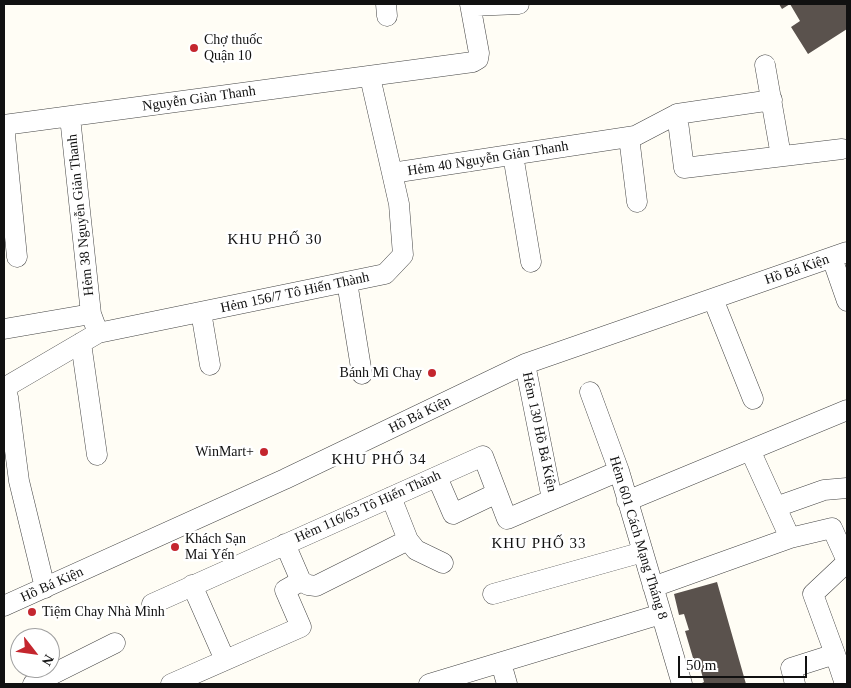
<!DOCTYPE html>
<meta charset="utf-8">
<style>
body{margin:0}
#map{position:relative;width:851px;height:688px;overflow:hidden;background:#fffdf5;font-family:"Times New Roman",serif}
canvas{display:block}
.frame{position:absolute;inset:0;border:5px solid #111;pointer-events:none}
.north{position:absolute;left:10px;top:628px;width:50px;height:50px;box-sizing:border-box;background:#fff;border:1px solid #a0a0a0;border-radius:50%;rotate:120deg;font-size:14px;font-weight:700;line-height:20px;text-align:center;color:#111}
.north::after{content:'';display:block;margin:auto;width:18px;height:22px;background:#c4262e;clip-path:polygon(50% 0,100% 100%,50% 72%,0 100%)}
.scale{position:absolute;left:678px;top:656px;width:129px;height:22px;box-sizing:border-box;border:2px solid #111;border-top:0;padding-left:6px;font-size:15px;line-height:18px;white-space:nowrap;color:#111;-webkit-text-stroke:4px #fff;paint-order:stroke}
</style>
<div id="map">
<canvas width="851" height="688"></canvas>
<div class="frame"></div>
<div class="north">N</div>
<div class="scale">50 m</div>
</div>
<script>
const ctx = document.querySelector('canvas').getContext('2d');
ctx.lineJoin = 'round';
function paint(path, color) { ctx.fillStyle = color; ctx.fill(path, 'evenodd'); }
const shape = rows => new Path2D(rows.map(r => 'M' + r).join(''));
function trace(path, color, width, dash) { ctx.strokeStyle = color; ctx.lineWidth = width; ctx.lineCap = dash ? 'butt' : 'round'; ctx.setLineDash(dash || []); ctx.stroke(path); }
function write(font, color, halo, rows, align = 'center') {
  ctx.font = font + ' "Times New Roman",serif'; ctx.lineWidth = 5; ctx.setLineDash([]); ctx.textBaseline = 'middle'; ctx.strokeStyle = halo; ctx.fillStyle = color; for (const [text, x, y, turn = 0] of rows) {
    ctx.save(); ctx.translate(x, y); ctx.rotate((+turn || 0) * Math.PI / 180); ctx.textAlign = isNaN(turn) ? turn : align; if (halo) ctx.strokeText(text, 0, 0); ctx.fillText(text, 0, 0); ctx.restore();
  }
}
paint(shape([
 [779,4,847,4,847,29,808,54,791,27,800,21,790,4,782,9],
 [717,582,746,684,700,684,704,682,700,667,696,668,685,631,689,630,684,614,679,615,674,594]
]), '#5a524d');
const minor = shape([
 [386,4,387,16],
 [471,6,519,4],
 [765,65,781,156],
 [370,77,392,173,635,136,677,114,772,100],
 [677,114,684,168,842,149],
 [70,117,91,314],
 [4,125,473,62,478,59,479,53,470,4],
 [4,125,17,257],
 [629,137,637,202],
 [513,155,531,262],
 [832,258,847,301],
 [347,282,362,374],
 [713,299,753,399],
 [201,312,210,365],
 [4,329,91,314,98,333,4,388],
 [98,333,385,274,403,255,399,204,392,173],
 [81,343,97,455],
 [525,364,552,499],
 [590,392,619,471,682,684],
 [8,397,19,481,45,588],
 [750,450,790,538],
 [437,477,453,514,497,493],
 [391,497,408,540,416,550,443,563],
 [627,501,847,410],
 [776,507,824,490,847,488],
 [301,581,308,585,316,586,408,540],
 [192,585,225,660],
 [653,587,790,538,832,528,847,561],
 [493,594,643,552],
 [152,604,483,456,507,519,619,471],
 [4,606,285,479,525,364,847,252],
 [835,654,845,684],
 [501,663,507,684],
 [33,684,115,643],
 [171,684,301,627,285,590,301,581,285,544],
 [429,684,661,614],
 [795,684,791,668,835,654,813,594,847,562]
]);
trace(minor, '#444', 21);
trace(minor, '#fff', 20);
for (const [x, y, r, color] of [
 [194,48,5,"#c4262e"],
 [432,373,5,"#c4262e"],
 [264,452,5,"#c4262e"],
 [175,547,5,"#c4262e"],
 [32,612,5,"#c4262e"]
]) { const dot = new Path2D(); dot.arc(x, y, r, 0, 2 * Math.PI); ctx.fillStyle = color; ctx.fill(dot); trace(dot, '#fff', 2); }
write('14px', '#111', '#fff', [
 ["Chợ thuốc",204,40],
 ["Quận 10",204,56],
 ["Bánh Mì Chay",422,373,"right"],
 ["WinMart+",254,452,"right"],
 ["Khách Sạn",185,539],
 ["Mai Yến",185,555],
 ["Tiệm Chay Nhà Mình",42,612]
], 'left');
write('14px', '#111', '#fff', [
 ["Nguyễn Giàn Thanh",199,99,-8],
 ["Hẻm 40 Nguyễn Giản Thanh",488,159,-9],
 ["Hẻm 38 Nguyễn Giản Thanh",81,215,-96],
 ["Hồ Bá Kiện",797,270,-19],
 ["Hẻm 156/7 Tô Hiến Thành",295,293,-12],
 ["Hồ Bá Kiện",420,415,-26],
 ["Hẻm 130 Hồ Bá Kiện",539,432,78],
 ["Hẻm 116/63 Tô Hiến Thành",368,507,-24],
 ["Hẻm 601 Cách Mạng Tháng 8",638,538,73],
 ["Hồ Bá Kiện",52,585,-24]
]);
ctx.letterSpacing = '1px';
write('15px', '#111', '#fff', [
 ["KHU PHỐ 30",275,240],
 ["KHU PHỐ 34",379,460],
 ["KHU PHỐ 33",539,544]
]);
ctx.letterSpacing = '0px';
</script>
